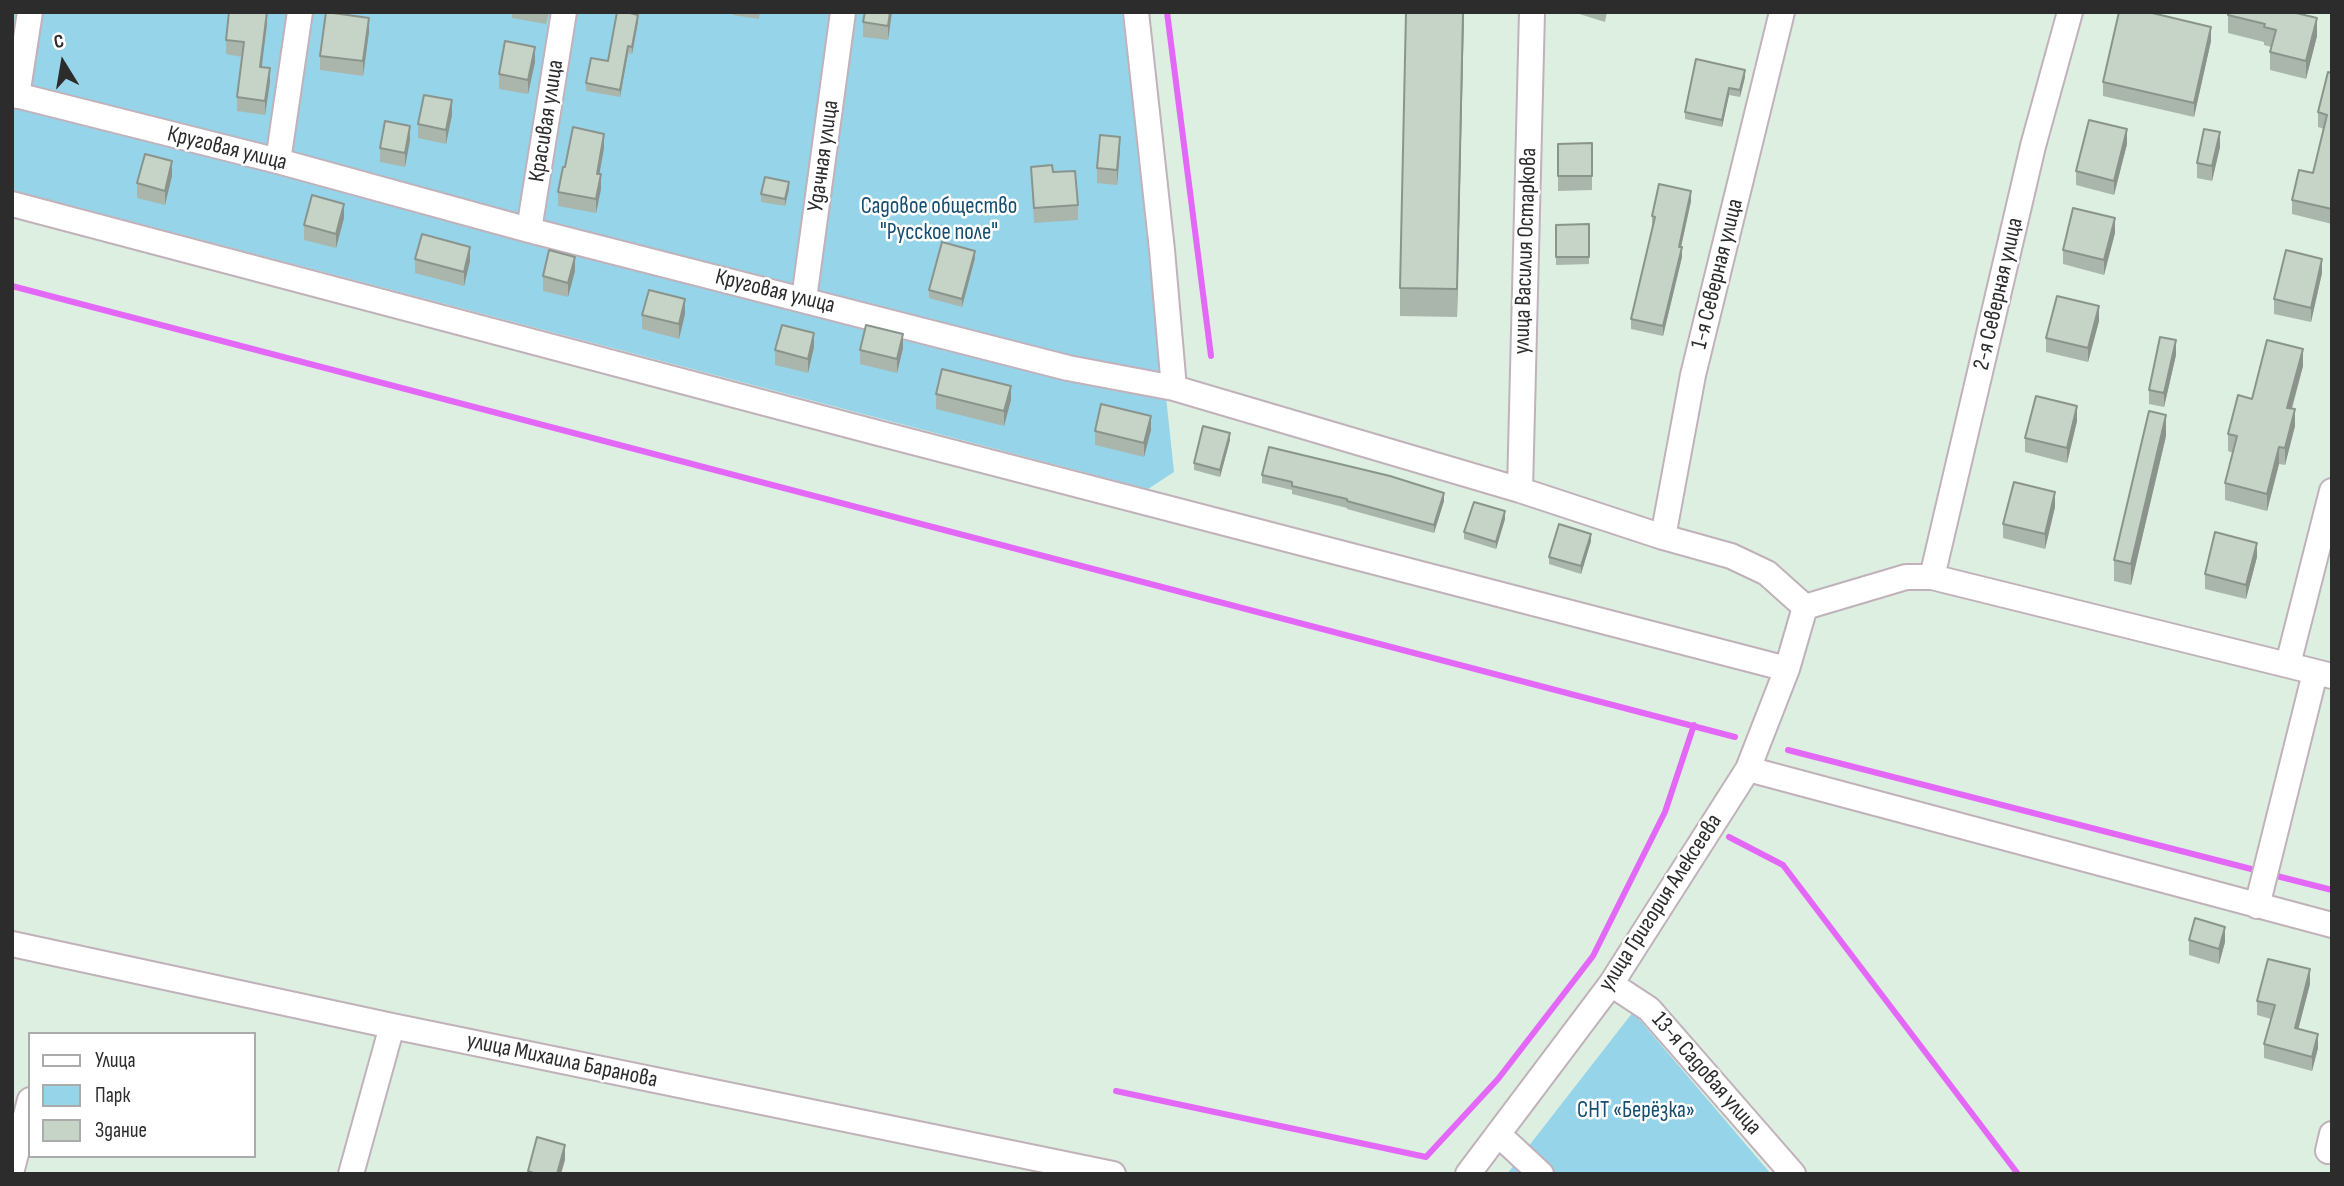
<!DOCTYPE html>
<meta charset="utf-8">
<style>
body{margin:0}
#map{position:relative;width:2344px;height:1186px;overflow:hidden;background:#ddefe0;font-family:"Sofia Sans Condensed",sans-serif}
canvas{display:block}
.frame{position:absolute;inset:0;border:14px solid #2c2c2c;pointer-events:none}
.legend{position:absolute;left:28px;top:1032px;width:228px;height:126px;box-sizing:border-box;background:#fff;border:2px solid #ababab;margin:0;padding:9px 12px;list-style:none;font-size:21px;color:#2c2c2c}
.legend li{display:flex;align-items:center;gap:14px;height:35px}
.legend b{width:35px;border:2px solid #ababab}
.north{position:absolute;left:28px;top:28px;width:70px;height:70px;-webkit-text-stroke:5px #fff;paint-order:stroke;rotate:349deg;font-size:19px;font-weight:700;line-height:28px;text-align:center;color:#2c2c2c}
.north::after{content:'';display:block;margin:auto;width:24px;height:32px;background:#2c2c2c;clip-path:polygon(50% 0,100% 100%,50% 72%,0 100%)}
</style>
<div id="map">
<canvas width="2344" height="1186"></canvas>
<div class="frame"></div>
<ul class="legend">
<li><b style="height:9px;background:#fff"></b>Улица</li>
<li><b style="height:19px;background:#96d4e9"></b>Парк</li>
<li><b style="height:19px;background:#c6d4c8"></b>Здание</li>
</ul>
<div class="north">С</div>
</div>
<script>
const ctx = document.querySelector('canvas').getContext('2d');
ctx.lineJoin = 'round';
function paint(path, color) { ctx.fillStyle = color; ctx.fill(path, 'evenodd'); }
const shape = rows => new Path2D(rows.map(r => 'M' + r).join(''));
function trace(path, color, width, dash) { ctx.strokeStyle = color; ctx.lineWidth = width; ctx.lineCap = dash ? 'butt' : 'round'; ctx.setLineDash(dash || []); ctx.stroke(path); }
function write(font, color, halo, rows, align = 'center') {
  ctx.font = font + ' "Sofia Sans Condensed",sans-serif'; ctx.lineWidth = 5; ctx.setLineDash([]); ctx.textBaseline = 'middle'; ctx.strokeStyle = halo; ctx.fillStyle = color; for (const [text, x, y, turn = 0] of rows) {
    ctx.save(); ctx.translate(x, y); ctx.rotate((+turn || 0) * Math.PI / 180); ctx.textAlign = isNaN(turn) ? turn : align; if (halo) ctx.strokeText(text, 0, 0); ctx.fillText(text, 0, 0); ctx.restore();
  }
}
paint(shape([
 [12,12,1122,12,1144,191,1174,472,1148,489,12,190],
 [1633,1012,1771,1174,1507,1174]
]), '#96d4e9');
trace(shape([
 [1167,12,1211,356],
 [12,286,1735,737],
 [1788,750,2259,871],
 [1729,837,1783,865,2018,1174],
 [2269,874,2332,890],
 [1116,1091,1426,1157,1498,1079,1593,956,1665,812,1694,725]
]), '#e468f8', 6);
const street = shape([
 [1136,12,1162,250,1174,388],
 [12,94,278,161,529,230,1068,368,1174,388,1520,490,1663,537,1731,556,1767,573,1805,607],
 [17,96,30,12],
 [278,161,300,12],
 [12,204,882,434,1787,669],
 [529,230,564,12],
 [804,299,843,12],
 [1520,490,1532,12],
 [1663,537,1693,375,1782,12],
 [1932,577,2033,146,2070,12],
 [1805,607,1906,577,1932,577,2332,676],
 [2288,664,2332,491],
 [1748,769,2332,925],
 [2257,906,2315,673],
 [12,944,392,1026,1113,1174],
 [1611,984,1649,1009,1793,1174],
 [1498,1134,1541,1174],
 [2328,1151,2332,1134],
 [12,1169,30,1100],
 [351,1174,392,1026],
 [1468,1174,1611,984,1748,769,1787,669,1805,607]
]);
trace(street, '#c1b1ba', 28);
trace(street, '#fff', 24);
paint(shape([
 [512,12,549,12,546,24,512,18],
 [733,12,760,12,759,19,733,15],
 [892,12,888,40,863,37,863,22],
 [1464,12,1457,317,1400,316,1400,288],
 [1573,12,1607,12,1605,22],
 [2228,15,2317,36,2306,79,2270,70,2270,52,2271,47,2264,45,2264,42,2228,33],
 [638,22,632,54,628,53,620,97,586,91,586,83,608,61],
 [267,24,261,67,270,82,265,115,237,111,237,97,242,57,226,54,226,40],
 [369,32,363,76,320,70,320,56],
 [2211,41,2194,117,2103,96,2103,82],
 [535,62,528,94,499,89,499,74],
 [2332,73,2332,224,2292,214,2292,200,2313,173,2324,129,2318,127,2318,112],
 [1745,77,1740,97,1729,95,1722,127,1685,119,1685,112],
 [452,115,446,144,418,138,418,124],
 [410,140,405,167,380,162,380,148],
 [1592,143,1592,190,1558,191,1558,144],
 [2127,144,2114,195,2076,185,2076,171],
 [2220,147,2212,181,2197,178,2197,163],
 [604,148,599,174,601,189,596,213,558,206,558,192,565,167],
 [1120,151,1117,185,1097,183,1097,168],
 [1031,167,1053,172,1078,205,1078,220,1034,223],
 [172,176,165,205,137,198,137,183],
 [789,189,785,206,761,202,761,194],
 [1691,201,1681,247,1682,257,1663,336,1631,329,1631,319,1653,226,1652,226,1652,216],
 [344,218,336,248,304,240,304,225],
 [1589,224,1589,264,1556,265,1556,225],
 [2115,233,2104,275,2063,264,2063,250],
 [975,258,962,307,929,298,929,290],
 [415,259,470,261,464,286,415,273],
 [575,271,568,297,543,291,543,276],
 [2322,273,2311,322,2274,314,2274,299],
 [685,314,679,339,642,329,642,315],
 [2099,321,2088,362,2046,352,2046,338],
 [814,347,808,373,775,365,775,350],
 [903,348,897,373,860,364,860,350],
 [2176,355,2164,407,2149,404,2149,390],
 [2303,366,2292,409,2295,426,2285,465,2279,464,2267,511,2225,500,2225,483,2233,453,2228,451,2228,434,2252,399],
 [936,394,1011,400,1004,426,936,409],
 [2077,421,2067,463,2025,452,2025,438],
 [1151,430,1144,457,1095,445,1095,431],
 [2166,436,2131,585,2114,581,2114,560],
 [1230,440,1220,477,1194,470,1194,463],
 [1262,475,1444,501,1434,533,1347,509,1347,508,1292,494,1292,490,1262,483],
 [2055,507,2045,549,2003,538,2003,524],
 [1505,519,1496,549,1464,539,1464,532],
 [1591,541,1581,574,1549,564,1549,557],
 [2257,557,2246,599,2205,589,2205,574],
 [2189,940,2225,942,2219,964,2189,955],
 [2310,984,2298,1029,2318,1048,2312,1071,2264,1058,2264,1044,2271,1019,2257,1015,2257,1001]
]), '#aab6ac');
paint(shape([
 [267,12,267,24,260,81,260,67],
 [890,12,892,12,888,40,888,26],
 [1463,12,1464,12,1457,317,1457,289],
 [638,15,638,22,632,54,632,47],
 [369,18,369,32,363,76,363,61],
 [2317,18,2317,36,2306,79,2306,61],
 [2211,27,2211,41,2194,117,2194,103],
 [628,46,628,53,620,97,620,90],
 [535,47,535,62,528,94,528,80],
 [270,68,270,82,265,115,265,101],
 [1745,70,1745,77,1740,97,1740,90],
 [1729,88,1729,95,1722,127,1722,120],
 [452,100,452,115,446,144,446,130],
 [410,126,410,140,405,167,405,153],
 [2127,129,2127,144,2114,195,2114,181],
 [2220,132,2220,147,2212,181,2212,166],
 [604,134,604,148,597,188,597,174],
 [1120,137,1120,151,1117,185,1117,170],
 [172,161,172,176,165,205,165,191],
 [601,174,601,189,596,213,596,199],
 [789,182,789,189,785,206,785,199],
 [1691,191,1691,201,1679,256,1679,247],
 [344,204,344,218,336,248,336,234],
 [2115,218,2115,233,2104,275,2104,260],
 [470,247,470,261,464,286,464,272],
 [1682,247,1682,257,1663,336,1663,326],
 [975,251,975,258,962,307,962,299],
 [575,257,575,271,568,297,568,283],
 [2322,259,2322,273,2311,322,2311,308],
 [685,299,685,314,679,339,679,324],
 [2099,306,2099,321,2088,362,2088,348],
 [814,333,814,347,808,373,808,359],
 [903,334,903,348,897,373,897,359],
 [2176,340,2176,355,2164,407,2164,393],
 [2303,349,2303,366,2287,425,2287,408],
 [1011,386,1011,400,1004,426,1004,411],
 [2077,406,2077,421,2067,463,2067,448],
 [2295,409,2295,426,2285,465,2285,448],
 [2166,415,2166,436,2131,585,2131,564],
 [1151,416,1151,430,1144,457,1144,443],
 [1230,433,1230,440,1220,477,1220,470],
 [2279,447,2279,464,2267,511,2267,494],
 [2055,492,2055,507,2045,549,2045,534],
 [1444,493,1444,501,1434,533,1434,525],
 [1505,511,1505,519,1496,549,1496,542],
 [1591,534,1591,541,1581,574,1581,566],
 [2257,543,2257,557,2246,599,2246,585],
 [2225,927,2225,942,2219,964,2219,949],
 [2310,969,2310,984,2295,1042,2295,1028],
 [2318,1034,2318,1048,2312,1071,2312,1057],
 [565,1145,565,1160,561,1174,557,1174]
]), '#8b948c');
const building = shape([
 [229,12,267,12,260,67,270,68,265,101,237,97,244,42,226,40,229,12],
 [326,12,369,18,363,61,320,56,326,12],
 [617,12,626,12,638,15,632,47,628,46,620,90,586,83,591,58,608,61,617,12],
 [865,12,890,12,888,26,863,22,865,12],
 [1406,12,1463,12,1457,289,1400,288,1406,12],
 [2119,12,2148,12,2211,27,2194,103,2103,82,2119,12],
 [2228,12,2292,12,2317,18,2306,61,2270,52,2276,30,2264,27,2265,24,2228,15,2228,12],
 [505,41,535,47,528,80,499,74,505,41],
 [1696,59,1745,70,1740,90,1729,88,1722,120,1685,112,1696,59],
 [2328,72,2332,73,2332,209,2292,200,2299,170,2313,173,2327,115,2318,112,2328,72],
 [424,95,452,100,446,130,418,124,424,95],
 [2089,120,2127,129,2114,181,2076,171,2089,120],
 [385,121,410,126,405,153,380,148,385,121],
 [573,127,604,134,597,174,601,174,596,199,558,192,563,167,565,167,573,127],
 [2204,129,2220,132,2212,166,2197,163,2204,129],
 [1100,135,1120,137,1117,170,1097,168,1100,135],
 [1592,143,1592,176,1558,176,1558,144,1592,143],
 [145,154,172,161,165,191,137,183,145,154],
 [1052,165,1053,172,1075,171,1078,205,1034,208,1031,167,1052,165],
 [765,177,789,182,785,199,761,194,765,177],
 [1659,184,1691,191,1679,247,1682,247,1663,326,1631,319,1655,217,1652,216,1659,184],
 [312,195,344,204,336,234,304,225,312,195],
 [2073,208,2115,218,2104,260,2063,250,2073,208],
 [1589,224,1589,257,1556,257,1556,225,1589,224],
 [422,234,470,247,464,272,415,259,422,234],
 [942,242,975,251,962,299,929,290,942,242],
 [549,250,575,257,568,283,543,276,549,250],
 [2286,250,2322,259,2311,308,2274,299,2286,250],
 [649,290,685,299,679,324,642,315,649,290],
 [2057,296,2099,306,2088,348,2046,338,2057,296],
 [782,325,814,333,808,359,775,350,782,325],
 [866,325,903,334,897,359,860,350,866,325],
 [2160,337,2176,340,2164,393,2149,390,2160,337],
 [2267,340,2303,349,2287,408,2295,409,2285,448,2279,447,2267,494,2225,483,2237,436,2228,434,2238,395,2252,399,2267,340],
 [942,369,1011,386,1004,411,936,394,942,369],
 [2036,396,2077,406,2067,448,2025,438,2036,396],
 [1101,404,1151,416,1144,443,1095,431,1101,404],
 [2149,411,2166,415,2131,564,2114,560,2149,411],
 [1203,426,1230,433,1220,470,1194,463,1203,426],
 [1269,447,1390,476,1444,493,1434,525,1347,501,1347,499,1292,486,1292,482,1262,475,1269,447],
 [2014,482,2055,492,2045,534,2003,524,2014,482],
 [1474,502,1505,511,1496,542,1464,532,1474,502],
 [1559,524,1591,534,1581,566,1549,557,1559,524],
 [2215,532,2257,543,2246,585,2205,574,2215,532],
 [2195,918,2225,927,2219,949,2189,940,2195,918],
 [2268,959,2310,969,2295,1028,2318,1034,2312,1057,2264,1044,2275,1005,2257,1001,2268,959],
 [537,1137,565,1145,557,1174,536,1174,528,1171,537,1137]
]);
paint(building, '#c6d4c8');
trace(building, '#8b948c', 2);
write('23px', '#2c2c2c', '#fff', [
 ["Красивая улица",547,121,-81],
 ["Круговая улица",227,149,14],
 ["Удачная улица",824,156,-82],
 ["улица Василия Остаркова",1526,251,-88],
 ["1-я Северная улица",1718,274,-76],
 ["Круговая улица",775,292,14],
 ["2-я Северная улица",1999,294,-77],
 ["улица Григория Алексеева",1661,903,-57],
 ["улица Михаила Баранова",562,1061,12],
 ["13-я Садовая улица",1706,1074,49]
]);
write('23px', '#154d70', '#fff', [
 ["Садовое общество",939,207],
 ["\"Русское поле\"",939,233],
 ["СНТ «Берёзка»",1636,1111]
]);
</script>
